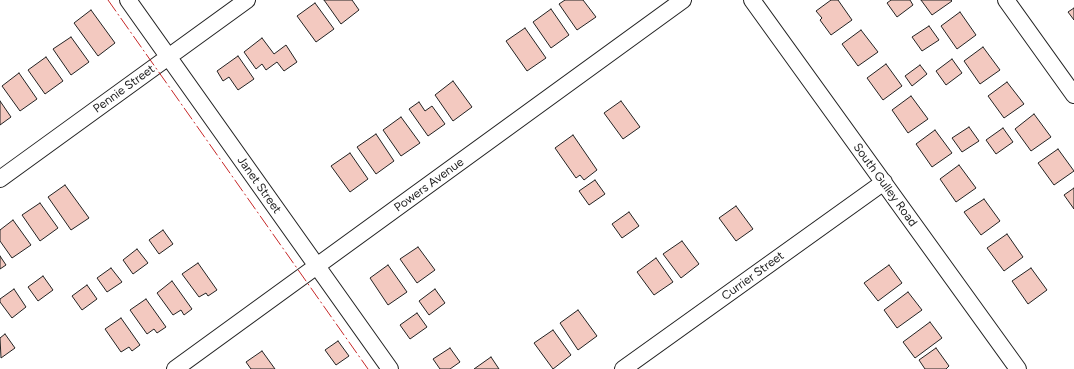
<!DOCTYPE html>
<style>
body{margin:0}
canvas{display:block;background:#fff}
</style>
<canvas width="1074" height="369"></canvas>
<script>
const ctx = document.querySelector('canvas').getContext('2d');
ctx.lineJoin = 'round';
function paint(path, color) { ctx.fillStyle = color; ctx.fill(path, 'evenodd'); }
const shape = rows => new Path2D(rows.map(r => 'M' + r).join(''));
function trace(path, color, width, dash) { ctx.strokeStyle = color; ctx.lineWidth = width; ctx.lineCap = dash ? 'butt' : 'round'; ctx.setLineDash(dash || []); ctx.stroke(path); }
function write(font, color, halo, rows, align = 'center') {
  ctx.font = font + ' Figtree,sans-serif'; ctx.lineWidth = 3; ctx.setLineDash([]); ctx.textBaseline = 'middle'; ctx.strokeStyle = halo; ctx.fillStyle = color; for (const [text, x, y, turn = 0] of rows) {
    ctx.save(); ctx.translate(x, y); ctx.rotate((+turn || 0) * Math.PI / 180); ctx.textAlign = isNaN(turn) ? turn : align; if (halo) ctx.strokeText(text, 0, 0); ctx.fillText(text, 0, 0); ctx.restore();
  }
}
const building = shape([
 [324,0,352,0,359,10,341,24,324,0],
 [565,0,583,0,596,17,577,30,559,4,565,0],
 [831,0,838,0,852,20,831,35,820,20,822,18,816,11,831,0],
 [891,0,910,0,913,5,897,17,887,3,891,0],
 [921,0,951,0,952,1,932,15,921,0],
 [315,3,334,29,316,42,297,16,315,3],
 [1074,8,1074,20,1068,12,1074,8],
 [551,9,569,35,551,48,533,22,551,9],
 [91,10,115,43,98,56,74,23,91,10],
 [960,12,976,35,957,49,941,26,960,12],
 [929,26,939,40,922,51,912,37,929,26],
 [525,28,546,58,527,71,506,41,525,28],
 [861,30,878,52,858,66,842,44,861,30],
 [71,37,89,62,71,75,53,49,71,37],
 [262,38,274,54,286,45,297,62,284,71,277,62,266,70,262,64,256,69,244,52,262,38],
 [983,47,1000,70,980,84,964,61,983,47],
 [238,56,254,79,238,90,229,77,223,81,217,71,238,56],
 [46,57,63,81,45,94,28,70,46,57],
 [952,59,962,73,946,85,936,71,952,59],
 [886,64,902,86,883,100,867,78,886,64],
 [920,65,927,74,912,86,905,76,920,65],
 [19,73,37,99,20,111,2,86,19,73],
 [453,81,472,107,453,121,435,95,453,81],
 [1007,82,1024,104,1004,118,988,96,1007,82],
 [911,96,928,119,908,133,892,110,911,96],
 [0,101,11,117,0,125,0,101],
 [621,101,640,127,623,139,604,113,621,101],
 [419,102,425,111,432,106,445,124,428,136,409,109,419,102],
 [1034,114,1051,137,1031,151,1015,129,1034,114],
 [401,117,420,143,401,156,383,130,401,117],
 [969,127,979,141,962,152,952,138,969,127],
 [1003,128,1013,142,996,154,986,140,1003,128],
 [935,130,952,153,932,167,916,144,935,130],
 [376,134,394,161,376,174,357,147,376,134],
 [573,135,597,170,584,180,580,175,576,178,555,148,573,135],
 [1058,149,1074,171,1054,185,1038,163,1058,149],
 [350,153,368,179,350,192,331,166,350,153],
 [959,165,976,188,956,202,940,179,959,165],
 [595,180,605,194,589,205,579,191,595,180],
 [65,185,89,218,71,230,48,197,65,185],
 [1074,188,1074,209,1064,195,1074,188],
 [984,199,1000,221,981,235,964,212,984,199],
 [40,203,58,228,40,241,22,215,40,203],
 [736,206,753,229,736,241,719,218,736,206],
 [629,212,639,226,622,238,612,224,629,212],
 [13,220,31,245,12,258,0,241,0,230,13,220],
 [163,230,173,244,159,254,149,240,163,230],
 [1007,234,1023,257,1004,271,987,248,1007,234],
 [682,241,699,264,681,278,663,254,682,241],
 [418,247,435,270,417,283,400,259,418,247],
 [137,249,148,263,133,274,123,260,137,249],
 [0,256,6,265,0,269,0,256],
 [656,258,673,282,654,295,637,272,656,258],
 [198,263,217,290,208,296,206,293,199,297,182,274,198,263],
 [388,265,407,292,388,305,370,278,388,265],
 [889,265,902,283,878,301,864,283,889,265],
 [111,268,122,282,107,292,97,278,111,268],
 [1031,268,1047,290,1028,304,1012,281,1031,268],
 [43,276,53,290,38,301,28,287,43,276],
 [172,281,192,309,184,315,181,310,173,315,157,293,172,281],
 [87,285,97,299,82,310,72,296,87,285],
 [14,289,26,307,12,318,0,302,0,299,14,289],
 [435,289,445,303,429,315,419,301,435,289],
 [908,292,922,310,897,328,884,310,908,292],
 [146,299,166,327,157,333,154,329,147,334,130,310,146,299],
 [578,310,597,336,578,350,560,323,578,310],
 [417,313,427,327,410,339,400,325,417,313],
 [121,318,140,345,132,351,129,347,121,352,105,329,121,318],
 [930,322,942,338,915,358,903,342,930,322],
 [553,330,571,355,553,369,534,343,553,330],
 [5,334,15,348,1,358,0,338,5,334],
 [338,341,349,356,336,365,325,350,338,341],
 [450,348,460,362,450,369,440,369,433,359,450,348],
 [936,348,949,366,946,369,925,369,919,360,936,348],
 [262,351,275,369,251,369,246,362,262,351],
 [491,357,499,369,474,369,491,357]
]);
paint(building, '#f3c9c0');
trace(building, '#222', 1);
const street = shape([
 [128,0,390,369],
 [752,0,1018,369],
 [1006,0,1074,95],
 [0,179,247,0],
 [175,369,683,0],
 [623,369,884,182]
]);
trace(street, '#222', 18);
trace(street, '#fff', 16);
trace(shape([
 [108,0,368,369]
]), '#c62828', 1, [14, 3, 2, 3]);
write('12px', '#222', '#fff', [
 ["Pennie Street",124,89,-36],
 ["Janet Street",259,185,55],
 ["Powers Avenue",429,185,-36],
 ["South Gulley Road",885,185,54],
 ["Currier Street",753,276,-36]
]);
</script>
